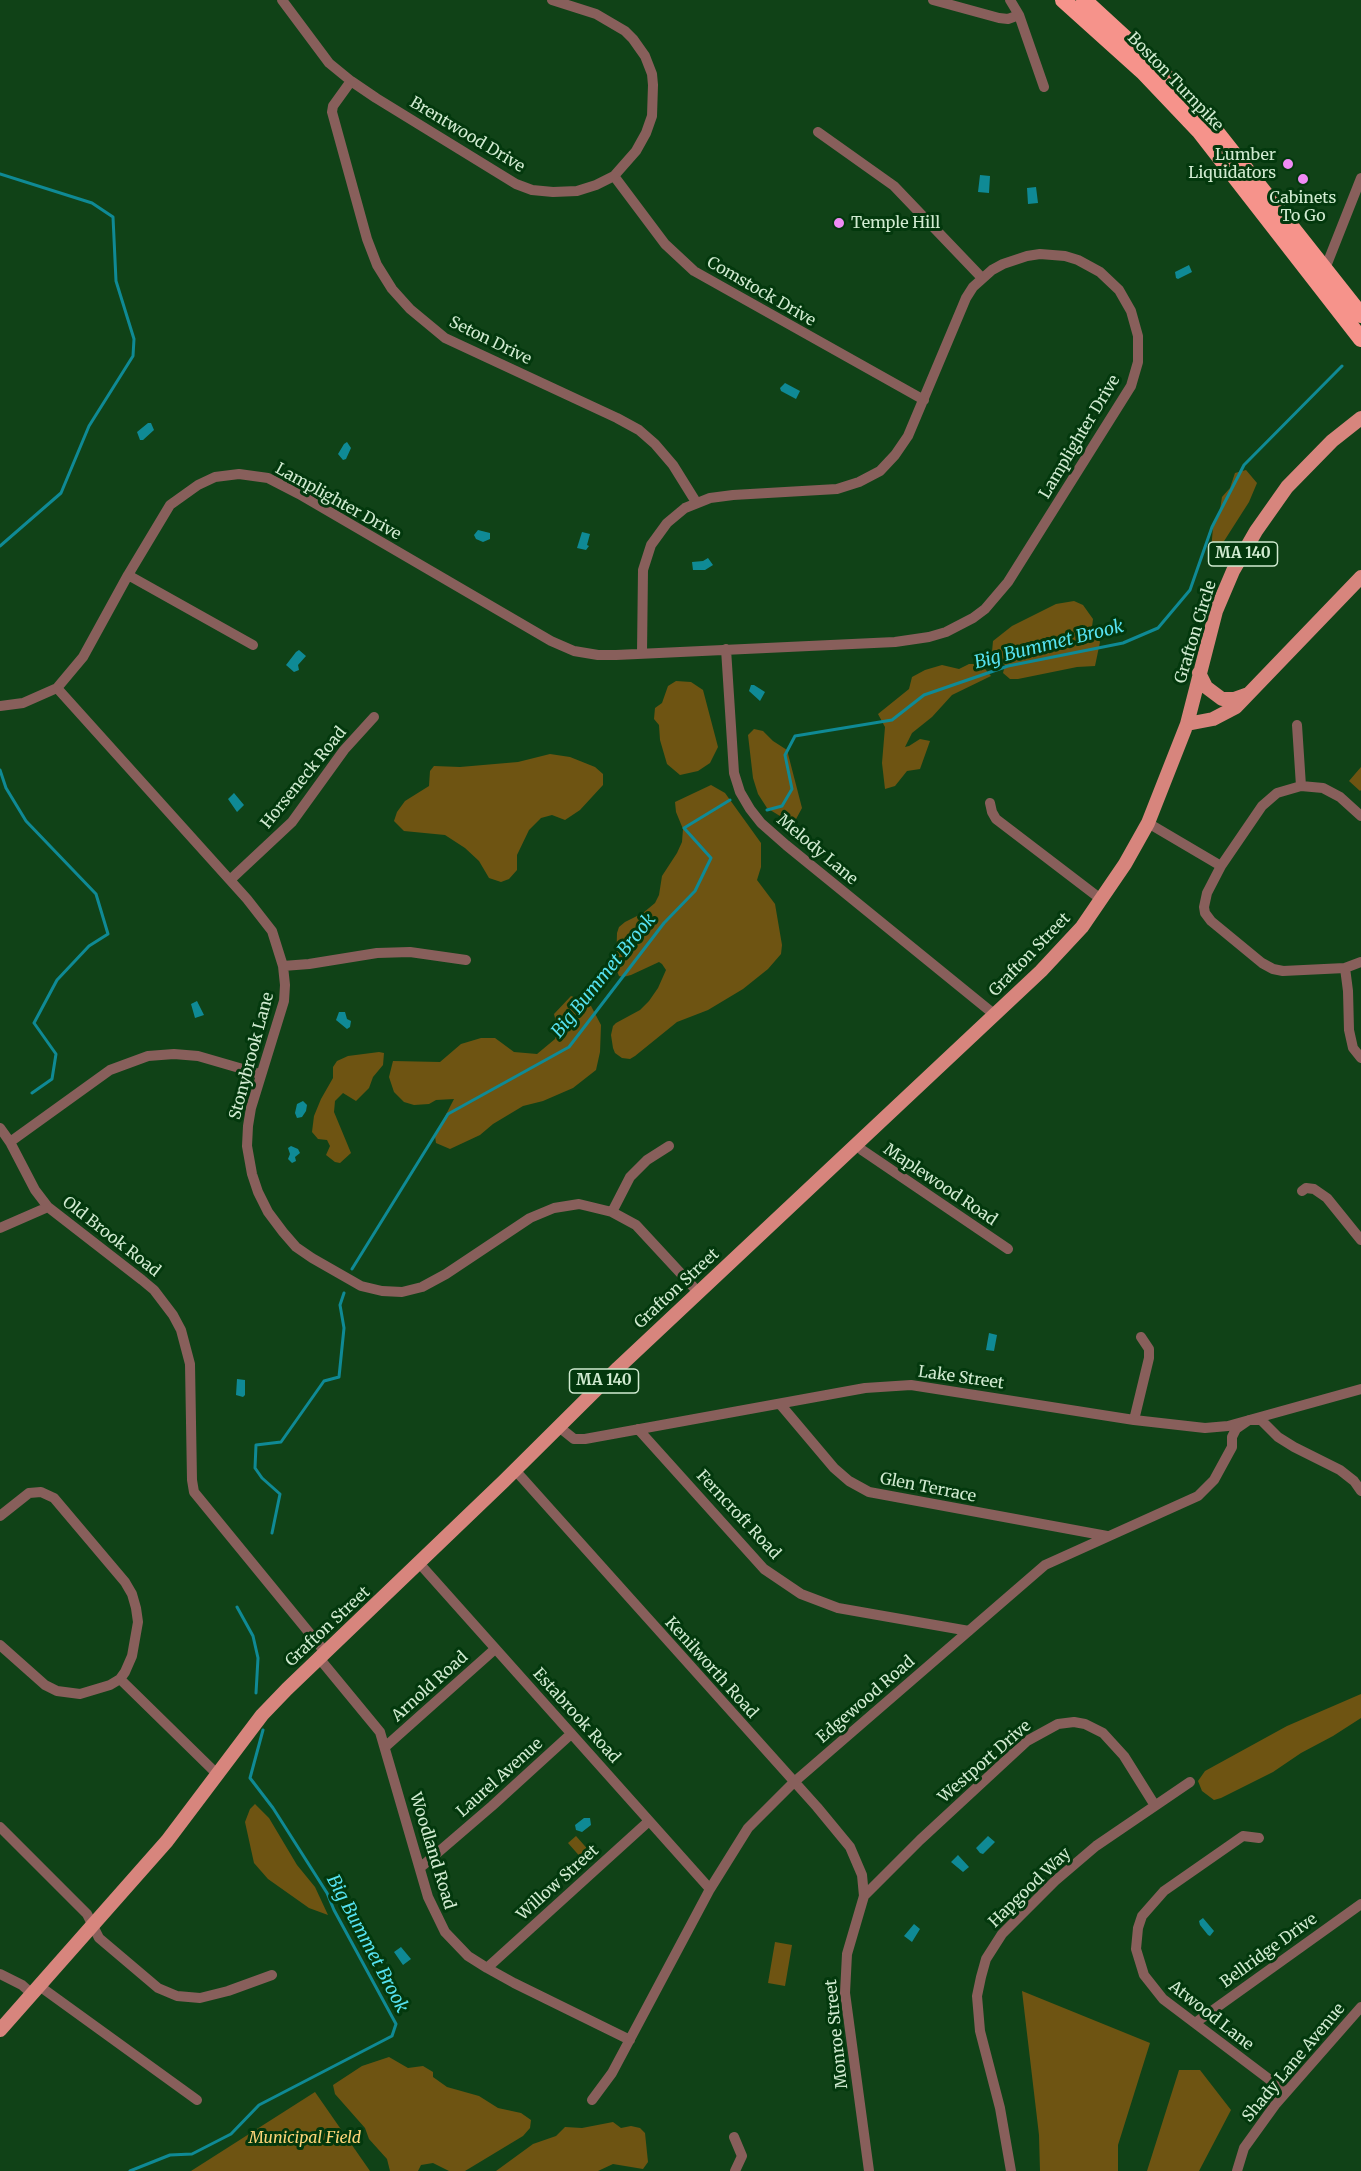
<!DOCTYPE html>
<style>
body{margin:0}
canvas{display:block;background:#104217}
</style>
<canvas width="1361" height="2171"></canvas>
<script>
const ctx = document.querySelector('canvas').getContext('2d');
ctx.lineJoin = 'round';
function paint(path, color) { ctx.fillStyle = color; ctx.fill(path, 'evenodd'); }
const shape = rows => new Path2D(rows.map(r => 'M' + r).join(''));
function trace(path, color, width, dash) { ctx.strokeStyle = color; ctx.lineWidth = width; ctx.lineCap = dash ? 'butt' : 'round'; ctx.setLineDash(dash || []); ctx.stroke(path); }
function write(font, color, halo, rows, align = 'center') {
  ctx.font = font + ' Merriweather,serif'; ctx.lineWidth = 6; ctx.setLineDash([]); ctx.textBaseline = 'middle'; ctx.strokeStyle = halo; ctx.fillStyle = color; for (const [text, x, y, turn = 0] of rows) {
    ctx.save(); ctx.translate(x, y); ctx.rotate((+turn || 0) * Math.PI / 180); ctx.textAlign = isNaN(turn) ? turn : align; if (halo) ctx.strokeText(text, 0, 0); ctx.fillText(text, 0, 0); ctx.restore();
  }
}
paint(shape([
 [1246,470,1257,483,1249,502,1219,549,1211,551,1213,527,1219,516,1222,497,1230,488,1235,473],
 [1074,601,1083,605,1093,619,1092,627,1100,642,1095,666,1077,667,1018,679,1010,679,1003,673,1005,665,992,652,993,641,1012,626,1056,604],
 [969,664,981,664,991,676,952,695,932,717,912,733,905,747,909,746,920,739,930,741,920,769,907,771,895,786,885,789,882,763,885,727,878,714,909,689,912,677,925,670,942,665,959,669],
 [676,681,691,682,703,690,718,747,710,763,698,771,680,775,667,764,660,740,659,725,654,719,655,708,662,703,668,686],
 [754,729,763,731,773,741,787,750,802,808,795,821,788,821,767,808,758,794,753,778,748,735],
 [550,754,570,757,595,767,603,774,603,785,580,810,565,820,552,815,541,818,529,830,517,855,517,870,509,879,501,882,489,878,479,861,465,848,445,835,404,831,394,821,397,812,405,801,429,786,430,771,434,766,460,767,518,762],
 [1361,767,1361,790,1360,791,1349,781],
 [711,785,725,793,761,843,761,867,757,880,775,904,782,945,781,954,768,969,743,989,708,1010,677,1022,635,1056,630,1059,622,1058,615,1053,613,1048,611,1035,613,1026,616,1023,640,1010,649,1001,658,988,666,970,662,964,659,962,631,975,623,977,619,976,616,969,617,933,619,927,625,922,643,913,655,903,659,895,662,876,677,853,682,842,683,829,676,812,675,802],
 [571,996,585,1001,591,1006,601,1025,600,1052,596,1070,573,1088,543,1101,523,1106,493,1124,480,1135,450,1149,436,1143,435,1136,454,1099,436,1100,429,1104,414,1105,404,1102,394,1092,389,1077,393,1061,440,1062,461,1044,481,1038,495,1038,514,1052,537,1054,555,1039,558,1030,554,1014],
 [379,1052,384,1053,383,1065,373,1077,369,1088,356,1101,343,1093,335,1101,334,1112,351,1153,340,1163,335,1162,326,1155,330,1146,327,1140,318,1139,312,1132,314,1116,321,1099,333,1078,333,1067,337,1061,348,1056],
 [1361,1694,1361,1718,1333,1736,1301,1753,1273,1772,1221,1798,1214,1800,1202,1791,1198,1781,1205,1771,1287,1726],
 [255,1804,269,1818,297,1865,315,1887,328,1915,309,1908,268,1879,254,1863,245,1822,250,1809],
 [576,1836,591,1853,583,1860,568,1843],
 [775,1942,792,1945,785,1986,768,1983],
 [1022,1991,1150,2043,1118,2145,1118,2171,1040,2171,1039,2135],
 [389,2057,408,2068,423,2066,433,2072,433,2077,447,2087,479,2096,498,2108,521,2113,531,2120,530,2128,523,2136,465,2171,449,2171,433,2163,421,2165,418,2171,390,2171,387,2159,369,2139,365,2128,335,2094,333,2085,362,2066],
 [1179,2070,1200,2070,1231,2110,1199,2171,1147,2171],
 [315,2092,370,2171,191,2171],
 [613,2122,621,2128,631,2126,640,2128,645,2133,648,2162,643,2169,613,2164,598,2171,496,2171,533,2144,556,2136,565,2127,582,2128]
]), '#6e5412');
paint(shape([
 [980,175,990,176,989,193,978,192],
 [1036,187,1038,203,1028,204,1027,188],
 [1189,265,1192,272,1178,279,1176,278,1175,272],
 [785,383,800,391,796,399,781,391,780,388],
 [148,423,151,423,154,430,143,440,140,440,137,432],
 [347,442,351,448,346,459,343,460,338,454,344,444],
 [478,530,490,533,490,539,483,542,476,539,474,535],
 [582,532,590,534,587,545,589,546,586,550,577,548],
 [708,558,713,565,705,570,693,570,692,562,703,561],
 [299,650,306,656,298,665,299,670,294,672,286,665,296,652],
 [751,685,754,685,765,692,760,701,749,691],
 [234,793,244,805,237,812,228,799],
 [197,1001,204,1015,195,1018,191,1004],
 [339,1012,345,1012,347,1019,351,1021,350,1027,347,1029,336,1020],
 [303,1101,307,1105,306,1111,302,1117,297,1118,295,1113,297,1104],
 [291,1146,298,1149,300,1153,295,1157,296,1161,292,1163,288,1159,290,1154,288,1148],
 [989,1333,997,1335,994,1351,986,1350],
 [237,1379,245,1380,245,1395,243,1397,236,1395],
 [584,1818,590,1818,591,1825,582,1832,576,1830,575,1825],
 [988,1836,995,1842,983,1854,980,1853,976,1848],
 [958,1855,969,1867,963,1872,951,1862],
 [1203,1918,1214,1931,1210,1936,1208,1935,1200,1925,1199,1921],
 [914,1924,920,1929,912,1942,904,1936],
 [401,1947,411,1959,403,1965,394,1952]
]), '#0f8a95');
trace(shape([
 [0,174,92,203,113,217,116,281,134,339,133,356,89,426,61,493,0,546],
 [0,770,6,788,26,821,96,894,108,934,89,946,57,980,34,1023,56,1054,52,1079,32,1093],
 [767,810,782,806,792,789,785,755,795,736,892,720,924,695,1008,666,1123,643,1158,628,1190,590,1212,527,1244,465,1342,366],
 [352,1269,448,1114,569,1047,664,923,695,891,711,858,684,828,730,800],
 [272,1533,280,1494,262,1478,255,1468,256,1445,281,1442,324,1381,339,1377,344,1328,340,1305,344,1293],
 [237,1607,253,1636,258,1658,256,1693],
 [130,2171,170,2155,192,2154,231,2134,259,2105,392,2036,396,2024,334,1910,327,1893,273,1808,250,1778,263,1730]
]), '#0f8a95', 3);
trace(shape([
 [282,0,329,63,351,81,376,98,516,184,532,190,553,192,577,191,596,185,614,176,636,151,646,133,652,116,653,85,652,74,645,56,633,39,625,31,596,14,552,0],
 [933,0,999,18,1008,19,1019,15],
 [1010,0,1019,15,1044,87],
 [351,81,333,106,332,112,367,239,377,265,392,289,410,309,445,338,617,418,639,430,655,444,673,465,696,502],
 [818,132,894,186,982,278],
 [614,176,665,244,694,271,924,400],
 [1325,269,1361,178],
 [128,575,253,645],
 [726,649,734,773,740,792,750,809,761,823,786,845,995,1015],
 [57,688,247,899,272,931,283,966,285,985,284,1001,251,1108,248,1126,247,1146,252,1174,258,1192,268,1212,283,1232,296,1247,312,1258,361,1286,382,1291,402,1292,422,1287,446,1274,530,1218,554,1208,579,1204,612,1212,636,1225,698,1292],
 [0,706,23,703,57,688,83,657,128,575,170,505,198,485,215,477,239,474,268,478,299,494,551,641,574,651,598,655,616,655,895,642,929,637,946,632,973,618,985,609,1008,582,1131,386,1138,362,1138,336,1131,311,1119,290,1100,272,1078,260,1065,256,1040,254,1027,256,1003,264,992,270,973,287,966,298,908,436,895,455,880,471,859,482,837,489,733,495,710,498,685,508,667,523,651,545,643,570,642,653],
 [1297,725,1301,786],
 [990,803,992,812,996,819,1102,900],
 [1148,823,1221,866],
 [230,880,292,822,344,750,374,717],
 [1361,962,1345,968,1348,991,1349,1030,1353,1048,1361,1058],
 [283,966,309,964,377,953,410,952,466,960],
 [1345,968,1283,971,1273,969,1262,963,1211,921,1205,913,1204,907,1207,893,1221,866,1262,806,1277,793,1301,786,1323,788,1340,797,1361,816],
 [0,1128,10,1142,35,1190,48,1207,142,1280,154,1290,173,1315,181,1330,190,1364,192,1480,194,1492,325,1652],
 [10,1142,110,1070,148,1056,174,1054,198,1056,260,1074],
 [856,1143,862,1150,1008,1249],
 [1302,1191,1306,1188,1314,1189,1327,1198,1361,1240],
 [612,1212,630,1177,647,1160,669,1146],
 [0,1228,48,1207],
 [780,1404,834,1468,849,1481,869,1492,1107,1536],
 [1134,1420,1149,1358,1149,1349,1141,1337],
 [559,1427,574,1439,585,1439,865,1388,911,1385,1134,1420,1205,1428,1228,1426,1361,1389],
 [638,1429,764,1569,801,1594,838,1608,969,1631],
 [515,1470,817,1807,850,1847,862,1875,864,1896,847,1954,845,1993,869,2171],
 [0,1516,29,1493,41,1492,54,1498,125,1582,132,1594,136,1608,138,1622,132,1656,125,1672,120,1679,110,1685,80,1694,57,1691,45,1685,0,1645],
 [419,1563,710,1889],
 [319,1658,380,1732,428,1897,445,1932,468,1956,487,1968,514,1983,630,2040],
 [120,1679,216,1773],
 [385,1747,495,1649],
 [0,1827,87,1914,99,1938,158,1988,177,1996,200,1998,228,1991,272,1975],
 [1259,1838,1243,1836,1164,1891,1142,1916,1138,1928,1136,1949,1144,1975,1163,1999,1286,2092],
 [421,1867,492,1806,571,1734],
 [864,1896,920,1840,1027,1741,1058,1724,1074,1722,1085,1724,1103,1733,1124,1756,1154,1804],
 [487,1968,649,1821],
 [0,1974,22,1985,31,1993],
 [38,1985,197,2100],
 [1195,2023,1361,1904],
 [592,2100,612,2073,710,1889,748,1828,793,1783,1045,1565,1198,1496,1214,1480,1232,1447,1232,1437,1236,1429,1249,1420,1261,1420,1278,1437,1294,1447,1340,1470,1354,1481,1361,1491],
 [734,2137,742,2156,735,2171],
 [1011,2171,1000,2108,980,2031,977,1996,981,1977,986,1959,1002,1934,1055,1881,1096,1846,1190,1782],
 [1237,2171,1244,2148,1275,2105,1361,2007]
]), '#885f5b', 10);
trace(shape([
 [1199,673,1206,687,1222,699,1234,699,1248,694],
 [1187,724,1213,719,1236,707,1361,577],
 [0,2030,167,1841,262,1715,287,1689,504,1481,618,1368,1041,971,1082,927,1125,864,1148,823,1187,724,1216,611,1233,571,1256,531,1287,487,1332,441,1361,418]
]), '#d7857d', 14);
trace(shape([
 [1063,0,1143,72,1200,132,1361,339],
 [1084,0,1160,70,1207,120,1361,315]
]), '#f6938b', 16);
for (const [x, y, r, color] of [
 [1288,164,6,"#f08bf5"],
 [1303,179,6,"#f08bf5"],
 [839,223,6,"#f08bf5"]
]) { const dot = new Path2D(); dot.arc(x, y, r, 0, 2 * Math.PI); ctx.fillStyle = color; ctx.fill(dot); trace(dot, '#03380d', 2); }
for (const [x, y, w] of [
 [1243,554,69],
 [604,1381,69]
]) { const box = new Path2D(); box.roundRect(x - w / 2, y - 12, w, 24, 4.5); ctx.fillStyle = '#03380d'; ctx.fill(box); trace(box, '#d1ebd1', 1.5); }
write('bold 15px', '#d1ebd1', null, [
 ["MA 140",1243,554],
 ["MA 140",604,1381]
]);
write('16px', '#d1ebd1', '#03380d', [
 ["Boston Turnpike",1175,82,46],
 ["Brentwood Drive",467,135,31],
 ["Comstock Drive",761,292,30],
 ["Seton Drive",490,341,26],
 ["Lamplighter Drive",1080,437,-59],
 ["Lamplighter Drive",338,502,29],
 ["Grafton Circle",1196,632,-73],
 ["Horseneck Road",304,778,-51],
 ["Melody Lane",817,850,40],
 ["Grafton Street",1030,955,-46],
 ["Stonybrook Lane",252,1056,-75],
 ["Maplewood Road",940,1185,34],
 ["Old Brook Road",111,1237,38],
 ["Grafton Street",677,1289,-43],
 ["Lake Street",961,1378,8],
 ["Glen Terrace",928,1488,11],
 ["Ferncroft Road",738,1515,47],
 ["Grafton Street",328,1627,-43],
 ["Kenilworth Road",711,1668,48],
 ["Arnold Road",430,1687,-42],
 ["Edgewood Road",866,1700,-41],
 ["Estabrook Road",576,1716,48],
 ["Westport Drive",985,1762,-41],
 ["Laurel Avenue",500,1778,-42],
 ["Woodland Road",432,1851,73],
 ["Willow Street",558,1883,-42],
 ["Hapgood Way",1030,1888,-44],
 ["Bellridge Drive",1269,1951,-36],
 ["Atwood Lane",1211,2016,38],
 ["Monroe Street",837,2034,-96],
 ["Shady Lane Avenue",1294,2063,-50]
]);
write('16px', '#d1ebd1', '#03380d', [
 ["Lumber",1276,155],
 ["Liquidators",1276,173],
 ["Cabinets",1303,198,"center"],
 ["To Go",1303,216,"center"],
 ["Temple Hill",851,223,"left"]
], 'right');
write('italic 16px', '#fdd478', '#03380d', [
 ["Municipal Field",305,2138]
]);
write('italic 18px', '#56e2f1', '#03380d', [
 ["Big Bummet Brook",1049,645,-14],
 ["Big Bummet Brook",604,976,-51],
 ["Big Bummet Brook",367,1944,62]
]);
</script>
